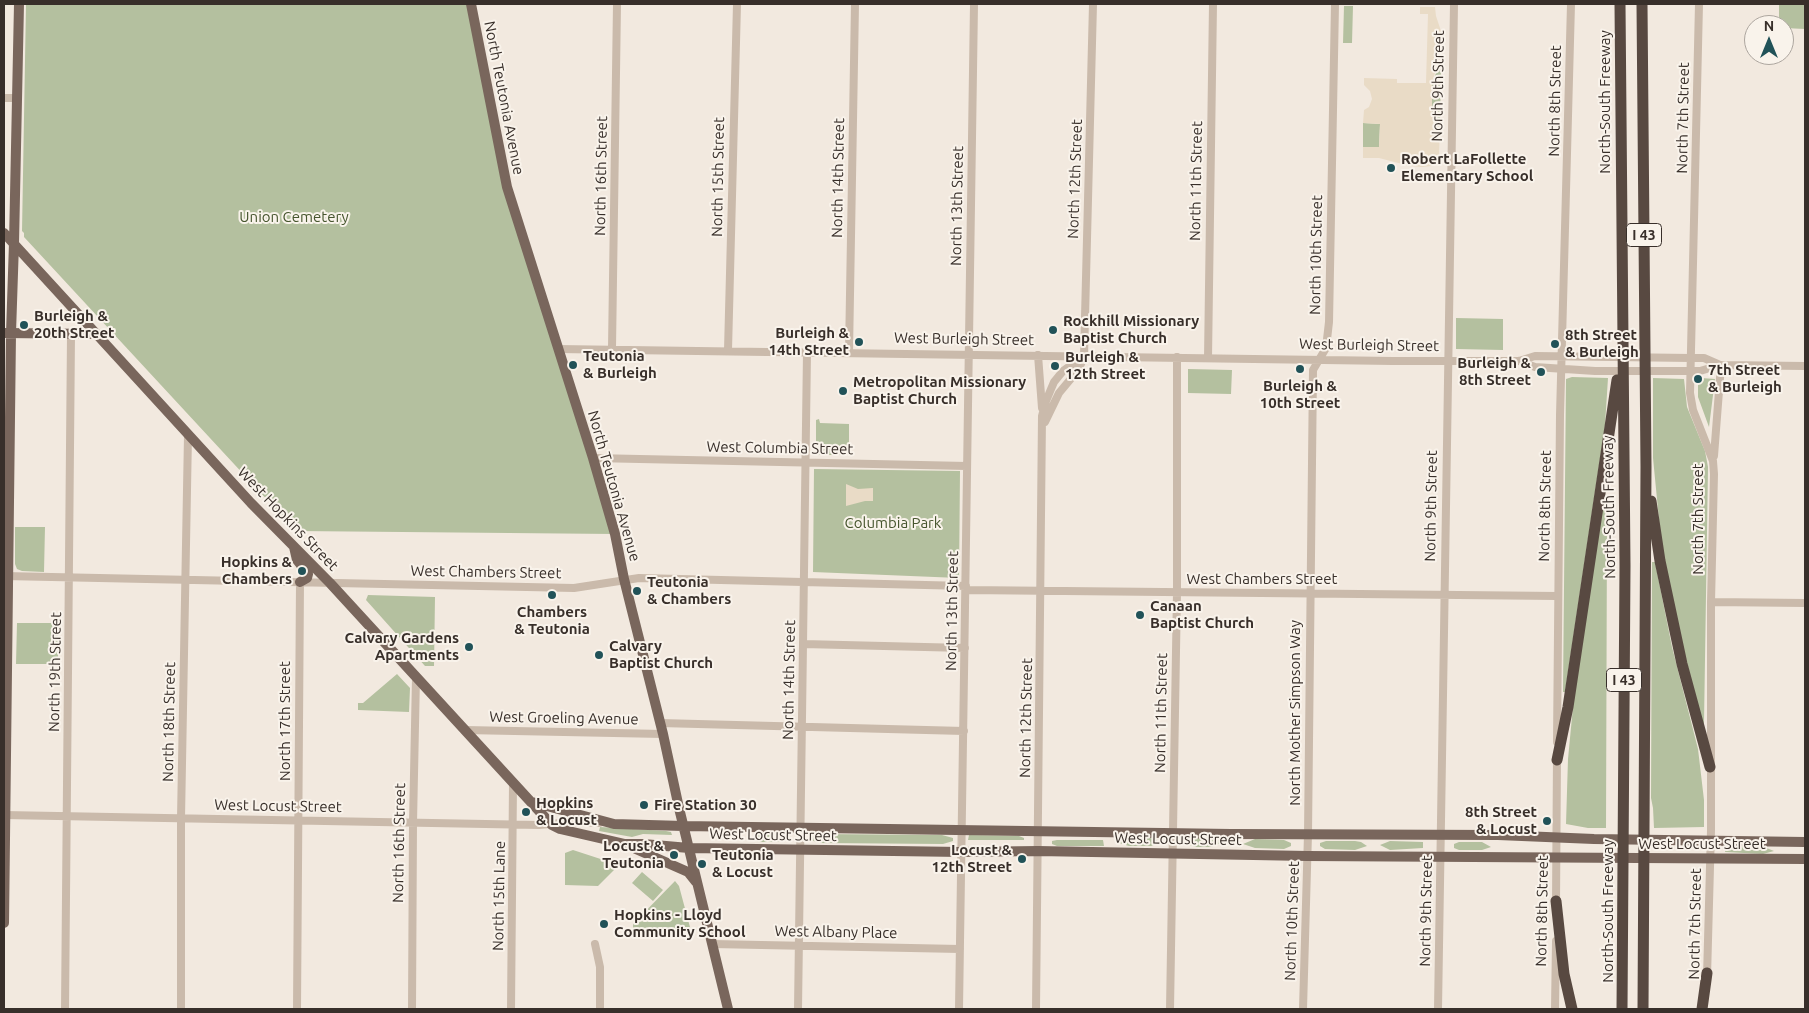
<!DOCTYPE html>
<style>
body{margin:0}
#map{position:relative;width:1809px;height:1013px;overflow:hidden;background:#f2e9df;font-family:Ubuntu,sans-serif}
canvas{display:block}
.frame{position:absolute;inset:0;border:5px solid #382f2a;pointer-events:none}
.north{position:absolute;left:1744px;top:15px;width:50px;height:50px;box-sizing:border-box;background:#f9f3eb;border:1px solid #aca59e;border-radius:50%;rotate:0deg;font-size:14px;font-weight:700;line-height:20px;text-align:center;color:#382f2a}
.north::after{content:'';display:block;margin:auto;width:18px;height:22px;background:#215258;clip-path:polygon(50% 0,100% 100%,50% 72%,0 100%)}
</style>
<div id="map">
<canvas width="1809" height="1013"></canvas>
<div class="frame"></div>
<div class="north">N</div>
</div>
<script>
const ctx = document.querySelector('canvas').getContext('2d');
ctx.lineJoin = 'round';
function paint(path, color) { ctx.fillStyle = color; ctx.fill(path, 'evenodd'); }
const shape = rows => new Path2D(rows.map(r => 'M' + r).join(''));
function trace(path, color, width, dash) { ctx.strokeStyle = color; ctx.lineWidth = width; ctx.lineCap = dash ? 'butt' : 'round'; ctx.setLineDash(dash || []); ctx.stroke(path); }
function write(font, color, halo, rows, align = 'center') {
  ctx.font = font + ' Ubuntu,sans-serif'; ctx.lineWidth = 4; ctx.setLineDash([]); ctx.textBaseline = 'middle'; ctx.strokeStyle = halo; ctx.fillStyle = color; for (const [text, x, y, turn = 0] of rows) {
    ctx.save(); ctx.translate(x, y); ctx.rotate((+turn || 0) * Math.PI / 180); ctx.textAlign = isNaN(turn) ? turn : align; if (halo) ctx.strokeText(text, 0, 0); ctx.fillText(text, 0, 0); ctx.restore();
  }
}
paint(shape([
 [26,4,471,4,496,137,615,534,296,531,24,237,24,233,22,231],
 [1779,4,1805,4,1805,29,1784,28,1784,25,1779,25],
 [1344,6,1353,6,1352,43,1343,43],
 [1438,69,1441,69,1440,126,1434,121,1432,110,1432,82],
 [1363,123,1380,124,1379,148,1363,147],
 [1456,318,1503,319,1503,350,1456,349],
 [1188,369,1232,370,1231,394,1188,393],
 [1572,377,1608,378,1605,425,1565,692,1563,692,1566,379],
 [1653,378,1684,379,1687,407,1705,451,1708,467,1704,723,1702,724,1671,598,1661,540,1653,458],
 [1701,378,1715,379,1709,427,1698,397,1698,382,1700,382],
 [819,419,820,423,849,424,849,455,816,455,816,420],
 [814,469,960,471,959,578,813,572],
 [1604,496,1607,521,1606,828,1588,828,1566,824,1568,759,1574,696],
 [15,527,45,527,44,572,22,571,17,569,15,564],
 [1652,562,1655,562,1672,647,1698,749,1704,800,1704,827,1654,828,1653,808,1651,798],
 [368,595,435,597,434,666,425,666,366,600],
 [17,623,58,623,58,664,16,664],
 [397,674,410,688,409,712,358,710,358,703,363,703],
 [600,827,666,831,671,832,672,835,643,834,632,837,599,831],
 [759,833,785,834,789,835,789,839,779,842,758,842,754,837],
 [815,834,942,835,953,838,953,841,943,844,820,843,811,840,810,836],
 [969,835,1019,836,1024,838,1024,840,968,840],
 [1126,837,1151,838,1157,840,1157,844,1151,846,1129,846,1119,843,1119,841],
 [1194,838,1217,838,1223,842,1211,847,1196,847,1186,844,1186,840],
 [1255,839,1284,840,1291,843,1291,846,1284,849,1255,848,1243,844],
 [1057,840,1103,840,1104,846,1057,846,1052,844,1052,841],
 [1326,841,1355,841,1361,842,1367,846,1355,850,1325,849,1320,846,1320,843],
 [1390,841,1423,842,1423,848,1390,850,1380,845],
 [1459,842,1482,842,1491,847,1482,850,1459,850,1454,848,1454,844],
 [1726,845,1764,847,1774,851,1763,854,1725,852],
 [573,850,619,865,598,886,565,885,565,853],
 [642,872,663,890,653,901,632,883],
 [675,881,679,886,691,931,633,929,633,924]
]), '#b4c09f');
paint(shape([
 [1420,7,1435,7,1436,16,1442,34,1438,50,1438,58,1441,61,1441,69,1436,70,1432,82,1432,115,1436,124,1440,126,1439,155,1435,159,1432,159,1432,166,1422,167,1410,166,1379,158,1363,158,1363,147,1379,147,1380,124,1363,123,1364,110,1369,107,1372,99,1370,91,1364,85,1364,78,1397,79,1397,83,1426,83,1428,14,1420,14],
 [846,484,858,489,873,488,873,501,865,501,846,506]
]), '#e9dbc6');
trace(shape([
 [1699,4,1690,393,1693,410,1713,461,1714,474,1711,602,1711,830,1707,977],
 [4,98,17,98],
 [612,348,617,4],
 [558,349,1393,361,1519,361,1535,356,1691,358,1704,358,1720,365,1805,366],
 [728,350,737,4],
 [849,352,855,4],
 [1038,355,1042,408],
 [1208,358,1213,4],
 [1519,361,1535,367,1595,371,1700,371,1720,365],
 [1045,422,1059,393,1079,369,1084,356,1093,4],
 [1714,456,1721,365],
 [593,458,967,466],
 [4,576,574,588,639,578,966,586],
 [966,590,1557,596],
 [1711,602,1805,603],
 [803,644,965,648],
 [660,723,964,731],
 [465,730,663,734],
 [1557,742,1560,415,1571,4],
 [4,815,539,825,572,822,599,823],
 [1556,904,1557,756],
 [595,944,600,967,600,1009],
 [712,944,960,949],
 [65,1009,71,335],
 [181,1009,181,818,188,435],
 [297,1009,300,582],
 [412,1009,413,823,416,677],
 [511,1009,513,783],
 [798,1009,807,352],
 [959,1009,974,4],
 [1036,1009,1042,416,1046,401,1054,382,1063,371,1084,356],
 [1170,1009,1177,592,1177,357],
 [1303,1009,1308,834,1313,370,1326,348,1329,322,1335,4],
 [1438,1009,1454,4],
 [1555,1009,1556,941]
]), '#cabaab', 8);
trace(shape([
 [471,4,507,187,593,458,615,534,624,579,663,734,679,808,728,1009],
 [4,233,251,503,330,583,552,825,560,829,625,844,643,844,689,848,961,852,1038,851,1307,856,1805,859],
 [5,333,97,334],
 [294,547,297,560,308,574,307,578,300,582],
 [532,802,614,824,683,826,1231,834,1498,835,1594,839,1805,842],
 [629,846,688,872,696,882],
 [4,923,11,333,14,243,19,4]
]), '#79665c', 10);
trace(shape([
 [1620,4,1625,566,1622,1009],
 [1642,4,1646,467,1643,1009],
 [1651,501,1660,561,1682,664,1710,767],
 [1557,760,1568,707,1617,380],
 [1556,901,1564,974,1572,1009],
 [1702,1009,1707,973]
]), '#584941', 11);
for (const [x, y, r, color] of [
 [1391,168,5,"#215258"],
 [24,325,5,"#215258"],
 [1053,330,5,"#215258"],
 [859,342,5,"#215258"],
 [1555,344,5,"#215258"],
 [573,365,5,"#215258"],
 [1055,366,5,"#215258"],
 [1300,369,5,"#215258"],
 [1541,372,5,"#215258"],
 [1698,379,5,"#215258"],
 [843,391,5,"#215258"],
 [302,571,5,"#215258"],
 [637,591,5,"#215258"],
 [552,595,5,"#215258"],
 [1140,615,5,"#215258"],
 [469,647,5,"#215258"],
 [599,655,5,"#215258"],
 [644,805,5,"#215258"],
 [526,812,5,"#215258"],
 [1547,821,5,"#215258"],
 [674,855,5,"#215258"],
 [1022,859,5,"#215258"],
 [702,864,5,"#215258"],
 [604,924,5,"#215258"]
]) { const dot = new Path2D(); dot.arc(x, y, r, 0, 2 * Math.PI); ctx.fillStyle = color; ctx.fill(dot); trace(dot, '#f9f3eb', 2); }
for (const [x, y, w] of [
 [1644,235,35],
 [1624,680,35]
]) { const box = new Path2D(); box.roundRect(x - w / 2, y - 11.5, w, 23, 4); ctx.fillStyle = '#f9f3eb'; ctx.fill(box); trace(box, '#382f2a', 1); }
write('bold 14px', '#382f2a', null, [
 ["I 43",1644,235],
 ["I 43",1624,680]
]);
write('15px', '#382f2a', '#f9f3eb', [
 ["North 9th Street",1438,86,-89],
 ["North Teutonia Avenue",504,98,79],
 ["North 8th Street",1555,101,-89],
 ["North-South Freeway",1605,102,-90],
 ["North 7th Street",1683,118,-89],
 ["North 16th Street",601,176,-89],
 ["North 15th Street",718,177,-89],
 ["North 14th Street",838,178,-89],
 ["North 12th Street",1075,179,-88],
 ["North 11th Street",1196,181,-89],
 ["North 13th Street",957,206,-89],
 ["North 10th Street",1316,255,-89],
 ["West Burleigh Street",964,339,1],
 ["West Burleigh Street",1369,345,1],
 ["West Columbia Street",780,448,1],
 ["North Teutonia Avenue",614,486,74],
 ["North 9th Street",1431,506,-89],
 ["North 8th Street",1545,506,-89],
 ["North-South Freeway",1609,507,-91],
 ["West Hopkins Street",288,519,46],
 ["North 7th Street",1698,519,-90],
 ["West Chambers Street",486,572,1],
 ["West Chambers Street",1262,579],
 ["North 13th Street",952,611,-89],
 ["North 19th Street",55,672,-89],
 ["North 14th Street",789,680,-89],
 ["North 11th Street",1161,713,-89],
 ["North Mother Simpson Way",1295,713,-90],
 ["West Groeling Avenue",564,718,1],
 ["North 12th Street",1026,718,-89],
 ["North 17th Street",285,721,-90],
 ["North 18th Street",169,722,-89],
 ["West Locust Street",278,806,1],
 ["West Locust Street",773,835,1],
 ["West Locust Street",1178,839,1],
 ["North 16th Street",399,843,-89],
 ["West Locust Street",1702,844],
 ["North 15th Lane",499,896,-89],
 ["North 9th Street",1426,911,-89],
 ["North 8th Street",1542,911,-89],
 ["North-South Freeway",1608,911,-90],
 ["North 10th Street",1292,921,-88],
 ["North 7th Street",1695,924,-89],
 ["West Albany Place",836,932,1]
]);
write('bold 15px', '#382f2a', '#f9f3eb', [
 ["Robert LaFollette",1401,159],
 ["Elementary School",1401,176],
 ["Burleigh &",34,316],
 ["20th Street",34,333],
 ["Rockhill Missionary",1063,321],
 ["Baptist Church",1063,338],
 ["Burleigh &",849,333,"right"],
 ["14th Street",849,350,"right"],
 ["8th Street",1565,335],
 ["& Burleigh",1565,352],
 ["Teutonia",583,356],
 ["& Burleigh",583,373],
 ["Burleigh &",1065,357],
 ["12th Street",1065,374],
 ["Burleigh &",1531,363,"right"],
 ["8th Street",1531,380,"right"],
 ["7th Street",1708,370],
 ["& Burleigh",1708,387],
 ["Metropolitan Missionary",853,382],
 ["Baptist Church",853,399],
 ["Burleigh &",1300,386,"center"],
 ["10th Street",1300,403,"center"],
 ["Hopkins &",292,562,"right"],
 ["Chambers",292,579,"right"],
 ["Teutonia",647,582],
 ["& Chambers",647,599],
 ["Canaan",1150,606],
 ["Baptist Church",1150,623],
 ["Chambers",552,612,"center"],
 ["& Teutonia",552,629,"center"],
 ["Calvary Gardens",459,638,"right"],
 ["Apartments",459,655,"right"],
 ["Calvary",609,646],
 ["Baptist Church",609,663],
 ["Hopkins",536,803],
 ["& Locust",536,820],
 ["Fire Station 30",654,805],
 ["8th Street",1537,812,"right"],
 ["& Locust",1537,829,"right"],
 ["Locust &",664,846,"right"],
 ["Teutonia",664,863,"right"],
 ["Locust &",1012,850,"right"],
 ["12th Street",1012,867,"right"],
 ["Teutonia",712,855],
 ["& Locust",712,872],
 ["Hopkins - Lloyd",614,915],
 ["Community School",614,932]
], 'left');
write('15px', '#46552e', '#f9f3eb', [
 ["Union Cemetery",294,217],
 ["Columbia Park",893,523]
]);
</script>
